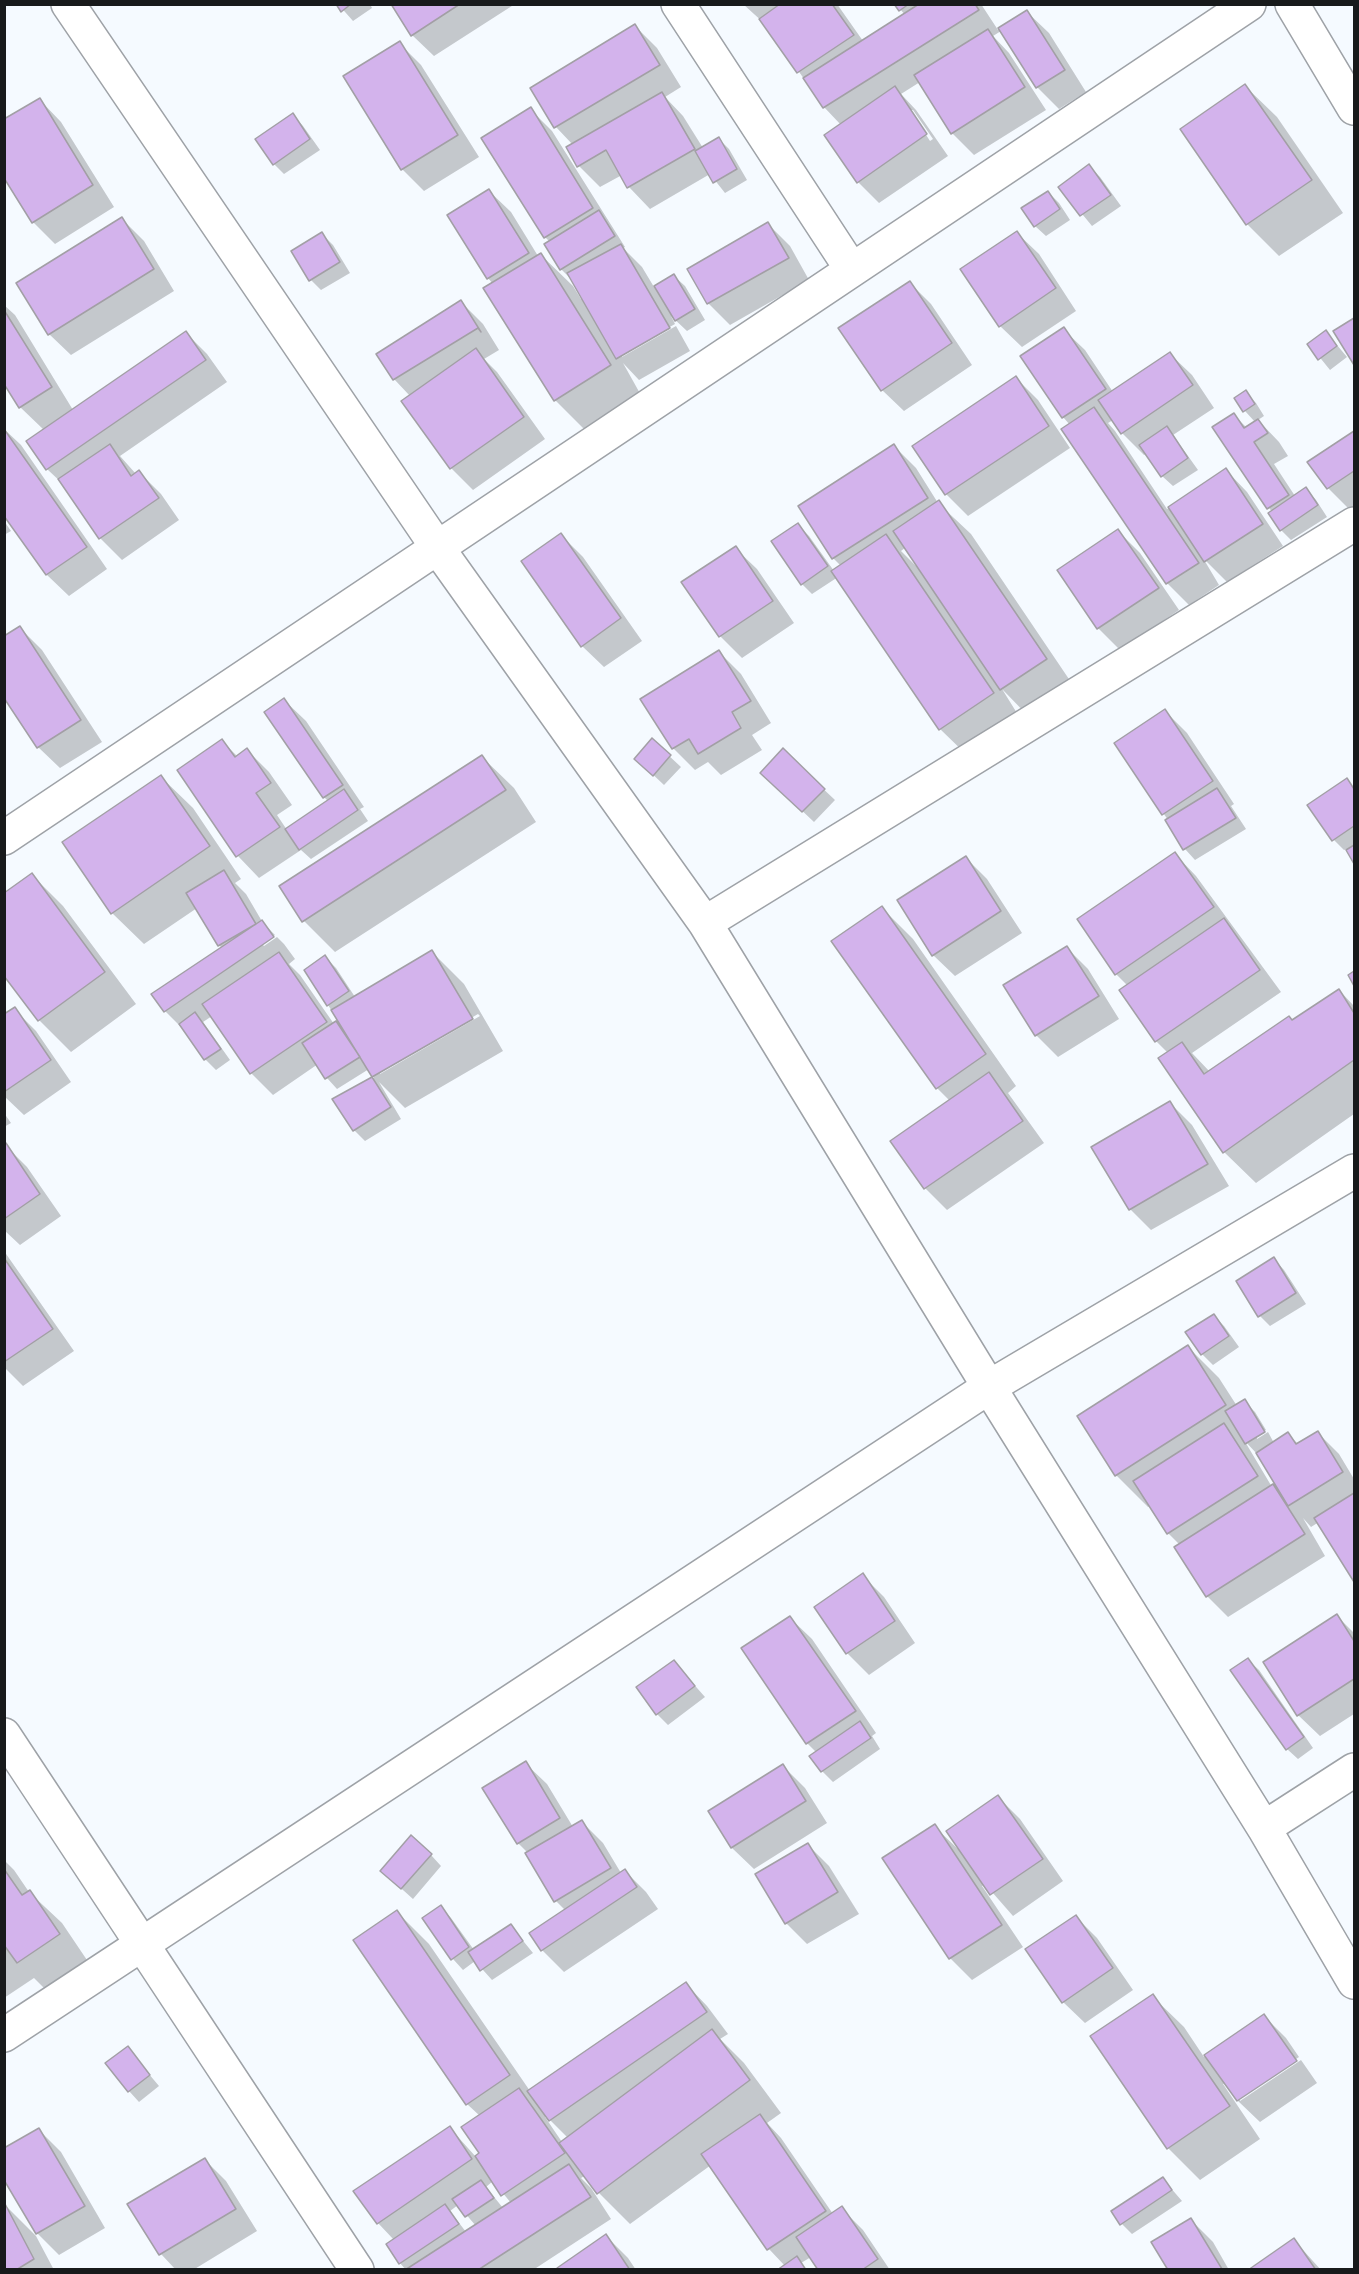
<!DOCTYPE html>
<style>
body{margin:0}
#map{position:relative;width:1359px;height:2274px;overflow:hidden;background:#f5faff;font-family:Raleway,sans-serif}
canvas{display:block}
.frame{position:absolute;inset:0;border:6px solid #181a1b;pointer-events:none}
</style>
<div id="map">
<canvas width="1359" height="2274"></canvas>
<div class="frame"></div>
</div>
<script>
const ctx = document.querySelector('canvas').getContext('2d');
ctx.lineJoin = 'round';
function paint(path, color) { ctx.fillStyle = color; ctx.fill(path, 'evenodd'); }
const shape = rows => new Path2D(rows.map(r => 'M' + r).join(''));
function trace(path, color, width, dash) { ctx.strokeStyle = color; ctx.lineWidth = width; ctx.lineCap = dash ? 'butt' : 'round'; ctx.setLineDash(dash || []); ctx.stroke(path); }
paint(shape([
 [338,4,370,4,372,8,353,21],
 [392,4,515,4,434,56,412,35],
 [743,4,837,4,863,41,905,15,896,4,981,4,998,30,1027,12,1049,33,1086,92,1059,109,1037,87,1001,31,993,36,1009,53,1046,110,974,155,952,133,920,82,901,94,916,110,948,156,879,203,858,182,841,125,824,107,765,24],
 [910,110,913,110,933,139,930,141],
 [635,26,657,48,681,87,665,97,683,116,703,148,719,139,729,149,747,180,725,193,710,174,650,209,629,187,622,175,600,187,579,166,573,145,556,127,532,88],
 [399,43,421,65,479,157,424,191,402,169],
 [1245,86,1277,117,1343,213,1279,256,1247,224,1182,130],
 [40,100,61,122,114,207,55,244,33,222],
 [530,109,552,131,625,247,623,248,642,267,654,287,674,276,685,286,705,320,687,331,671,316,675,324,622,354,622,357,676,326,690,351,639,380,623,363,642,397,587,432,555,400,493,284,488,278,489,191,511,212,538,256,541,255,573,286,581,299,583,298,572,280,561,269,550,242,545,237],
 [293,115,303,126,320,150,284,174,274,164],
 [1089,166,1100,177,1121,206,1092,226,1060,187],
 [1048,192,1059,203,1070,220,1046,236,1035,226],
 [122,219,144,241,174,291,71,355,49,334],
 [768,224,790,246,809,280,730,325,708,303,689,269],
 [1017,233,1039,254,1076,311,1022,347,1000,326],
 [322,234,333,245,350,273,321,290,311,280],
 [910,283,931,304,972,365,904,411,882,390],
 [461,302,483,324,499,350,484,359,497,372,545,439,473,490,451,468,403,401,410,396,394,379],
 [4,305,15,315,73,410,186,333,207,354,227,382,120,456,136,474,139,472,161,494,179,520,122,560,100,538,64,485,47,469,44,430,20,407,4,381],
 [1354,319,1354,362,1335,332],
 [1063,329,1085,350,1113,392,1170,354,1192,375,1214,408,1173,435,1198,470,1173,486,1162,476,1147,453,1144,455,1122,433,1113,420,1108,423,1115,431,1167,509,1226,470,1247,492,1283,546,1227,582,1203,558,1219,585,1189,605,1167,583,1064,430,1070,425,1063,417],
 [1326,332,1347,357,1330,370,1309,344],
 [1016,378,1038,400,1070,448,968,516,946,494],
 [1245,392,1256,403,1264,416,1258,420,1279,442,1288,456,1274,464,1295,496,1306,489,1316,500,1327,517,1291,540,1281,530,1272,512,1214,427,1234,415,1247,428,1255,422,1245,411,1236,398],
 [4,429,21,445,107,569,69,596,47,575,4,513],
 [1354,433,1354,507,1350,510,1328,488,1309,463],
 [894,446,916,468,938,503,971,534,1077,691,1033,721,1002,689,1025,726,972,760,940,729,838,577,812,594,802,584,798,525,809,536,834,571,841,566,833,558],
 [906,547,918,568,901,551],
 [4,521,11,531,4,535],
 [1118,531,1140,553,1179,610,1120,650,1098,628,1059,570],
 [561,535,583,557,642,641,604,667,582,646],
 [735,548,757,569,794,623,742,658,720,636],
 [20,628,42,650,102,742,60,768,38,747],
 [719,652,741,674,771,723,752,735,762,750,721,775,708,762,695,770,673,748,642,699],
 [284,700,306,721,364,807,360,809,368,821,311,859,301,850,259,878,238,856,179,770,222,741,238,757,247,750,269,772,292,805,277,815,287,830,329,802,324,797],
 [1165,711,1187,733,1234,804,1231,806,1246,829,1195,860,1185,849,1167,821,1168,820,1116,744],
 [652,740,681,767,664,785,647,769],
 [783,751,835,800,814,822,762,773],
 [482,757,514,788,536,822,335,952,304,921],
 [161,777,193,808,241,879,235,883,246,894,263,923,275,935,262,944,264,946,277,937,284,944,295,959,289,964,300,975,334,1024,336,1023,345,1031,328,1005,325,957,336,968,355,997,432,952,464,984,503,1051,405,1108,379,1082,401,1119,365,1141,354,1130,335,1100,374,1078,369,1069,337,1089,327,1078,318,1064,273,1095,251,1073,212,1016,203,1022,230,1060,216,1070,205,1059,187,1033,165,1011,222,949,197,908,144,944,112,913],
 [478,1014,480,1016,380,1074,380,1071],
 [1347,780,1354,788,1354,843,1353,844,1354,861,1347,849,1344,850,1334,840],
 [1175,854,1196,876,1281,992,1192,1053,1210,1072,1293,1022,1339,990,1354,1006,1354,1114,1256,1183,1224,1152,1168,1053,1156,1041,1128,986,1116,974],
 [966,858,987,879,1022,933,955,976,933,955],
 [32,875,63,906,136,1004,71,1052,39,1020],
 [882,908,913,939,1016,1086,1008,1093,1044,1143,947,1210,925,1188,892,1141,950,1101,937,1088],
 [1066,947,1088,969,1119,1019,1058,1057,1036,1035],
 [14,1009,36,1031,71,1082,24,1115,4,1096,4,1016],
 [1170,1103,1192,1125,1229,1186,1151,1230,1130,1209],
 [4,1113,11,1123,4,1127],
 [5,1145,27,1167,61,1216,20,1245,4,1230],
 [4,1251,74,1351,23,1386,4,1367],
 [1274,1259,1284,1270,1306,1304,1270,1326,1260,1316],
 [1214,1316,1224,1326,1239,1347,1213,1365,1202,1354,1187,1333],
 [1188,1347,1219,1378,1237,1406,1244,1401,1255,1412,1266,1430,1257,1435,1257,1439,1268,1432,1274,1443,1288,1434,1298,1444,1318,1433,1339,1454,1354,1479,1354,1579,1319,1522,1311,1527,1303,1518,1325,1556,1228,1617,1207,1596,1180,1545,1168,1533,1150,1506,1148,1507,1116,1475,1079,1416],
 [1244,1440,1257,1454,1282,1496,1272,1487],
 [862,1575,884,1597,915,1643,869,1675,847,1653],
 [1337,1616,1354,1633,1354,1714,1320,1736,1298,1715],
 [790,1618,812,1639,876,1733,872,1736,880,1749,833,1782,822,1771,817,1753,807,1743,743,1649],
 [1248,1660,1259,1670,1313,1748,1298,1759,1287,1749],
 [674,1662,705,1697,668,1725,657,1714,638,1687],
 [525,1763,547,1784,573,1827,582,1822,603,1843,621,1873,624,1870,646,1892,658,1909,564,1972,542,1950,531,1933,565,1910,556,1901,527,1852,518,1843],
 [783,1766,805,1788,827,1823,754,1869,732,1848,710,1812],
 [998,1797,1020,1819,1063,1881,1013,1916,985,1884,982,1886,1023,1947,972,1980,950,1958,934,1826,960,1851],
 [808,1845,829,1866,859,1914,807,1944,786,1923],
 [431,1855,441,1866,413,1899,393,1881],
 [4,1860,14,1870,29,1892,62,1923,91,1966,50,1994,34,1978,4,1998],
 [441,1907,451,1918,474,1950,511,1926,533,1953,492,1980,475,1961,463,1970,453,1959,424,1918],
 [397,1912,429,1944,530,2091,686,1984,707,2006,728,2034,720,2039,744,2063,781,2113,767,2123,781,2138,833,2214,841,2208,863,2230,890,2270,820,2270,811,2257,801,2263,807,2270,779,2270,785,2266,769,2249,711,2165,630,2224,599,2193,586,2175,581,2178,591,2188,611,2219,533,2270,406,2270,400,2263,394,2240,378,2223,450,2128,476,2157,481,2153,480,2116,467,2104],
 [546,2116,568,2138,562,2142,545,2117],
 [493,2181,511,2203,503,2208,486,2187],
 [458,2205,476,2226,466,2232,450,2211],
 [1076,1917,1097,1938,1133,1990,1085,2023,1063,2002],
 [1152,1996,1184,2027,1204,2057,1264,2016,1286,2038,1299,2057,1240,2098,1240,2101,1301,2060,1317,2083,1260,2122,1238,2101,1226,2083,1223,2084,1260,2139,1200,2180,1168,2148],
 [127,2048,159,2086,139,2102,129,2091],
 [39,2130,61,2152,105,2228,59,2255,37,2233,4,2177],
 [204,2159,226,2181,257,2231,193,2270,176,2270,161,2254,129,2205],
 [1163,2179,1182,2201,1132,2234,1122,2224],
 [4,2204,36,2236,54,2270,4,2270],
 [1191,2220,1213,2242,1229,2270,1169,2270],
 [606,2236,628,2258,636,2270,560,2270],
 [1294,2240,1321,2270,1251,2270]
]), '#0003');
const building = shape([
 [336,4,351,4,341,12,336,4],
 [391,4,460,4,411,36,391,4],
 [780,4,832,4,854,35,797,73,759,19,780,4],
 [894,4,909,4,899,11,894,4],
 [919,4,975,4,979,10,823,108,803,78,919,4],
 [1027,10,1065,70,1036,88,998,28,1027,10],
 [635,24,660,65,554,128,530,88,635,24],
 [988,29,1025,87,951,134,914,75,988,29],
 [400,41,458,135,401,170,343,76,400,41],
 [1245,84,1312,180,1246,225,1180,129,1245,84],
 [895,86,927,134,857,183,824,135,895,86],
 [662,92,695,149,627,188,606,150,577,167,566,147,662,92],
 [40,98,93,185,32,223,4,178,4,119,40,98],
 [531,107,593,208,544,238,481,138,531,107],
 [293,113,310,139,273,165,255,139,293,113],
 [719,137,737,169,713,183,695,151,719,137],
 [1089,164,1111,195,1080,216,1058,187,1089,164],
 [489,189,529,253,487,279,447,215,489,189],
 [1048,191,1060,209,1034,227,1021,208,1048,191],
 [599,210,615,236,560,270,544,244,599,210],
 [122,217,154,269,48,335,16,283,122,217],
 [768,222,789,258,707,304,687,269,768,222],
 [1017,231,1056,288,999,327,960,269,1017,231],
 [322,232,340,262,309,281,291,251,322,232],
 [621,244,670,328,616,359,567,273,621,244],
 [541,253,611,365,554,401,483,288,541,253],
 [674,274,695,309,675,321,654,286,674,274],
 [910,281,952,343,881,391,838,328,910,281],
 [461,300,481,332,478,328,393,380,376,354,461,300],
 [4,310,52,387,19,408,4,384,4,310],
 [1354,318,1354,365,1333,331,1354,318],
 [1064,327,1106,389,1062,418,1020,356,1064,327],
 [1326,330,1337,346,1318,360,1307,344,1326,330],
 [186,331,206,360,46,470,26,441,186,331],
 [476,348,524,417,450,469,401,401,476,348],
 [1170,352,1193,385,1121,434,1098,400,1170,352],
 [1016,376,1049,426,945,495,912,446,1016,376],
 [1246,390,1255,404,1243,412,1234,398,1246,390],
 [1094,407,1199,563,1166,584,1061,429,1094,407],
 [1234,413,1244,428,1258,419,1268,433,1254,442,1289,495,1267,509,1212,427,1234,413],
 [1167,426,1188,458,1161,477,1139,445,1167,426],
 [4,429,87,547,46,575,4,516,4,429],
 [1354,431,1354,471,1327,489,1307,462,1354,431],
 [110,444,131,476,139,470,159,498,99,539,58,479,110,444],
 [894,444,928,498,832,559,798,506,894,444],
 [1226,468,1263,524,1204,562,1168,507,1226,468],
 [1306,487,1318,505,1280,531,1268,513,1306,487],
 [939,500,1047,659,1000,690,893,531,939,500],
 [798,523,828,566,801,585,771,541,798,523],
 [1118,529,1159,588,1097,629,1057,570,1118,529],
 [561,533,621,618,581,647,521,561,561,533],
 [886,534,994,693,939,730,831,571,886,534],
 [736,546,773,601,719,637,681,582,736,546],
 [20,626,81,720,37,748,4,698,4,636,20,626],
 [719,650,751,701,732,712,741,728,698,754,689,739,672,749,640,699,719,650],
 [284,698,343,785,323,798,264,712,284,698],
 [1165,709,1213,781,1162,815,1114,743,1165,709],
 [652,738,671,755,653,776,634,759,652,738],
 [222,739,235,757,247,748,271,783,256,793,280,827,236,857,177,770,222,739],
 [783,748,825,789,802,812,760,773,783,748],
 [482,755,506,790,302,922,279,886,482,755],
 [161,775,210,846,111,914,62,842,161,775],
 [1347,778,1354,789,1354,826,1332,841,1307,805,1347,778],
 [1217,788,1236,818,1183,850,1165,820,1217,788],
 [344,789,358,810,299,850,285,829,344,789],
 [1354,845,1354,864,1346,850,1354,845],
 [1175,852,1214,907,1115,975,1077,919,1175,852],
 [966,856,1001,911,932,956,897,900,966,856],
 [224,870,256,924,218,946,186,893,224,870],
 [32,873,105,972,38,1021,4,976,4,893,32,873],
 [882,906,986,1054,936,1089,831,941,882,906],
 [1224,918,1260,970,1155,1042,1119,990,1224,918],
 [262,920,274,937,164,1012,151,994,262,920],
 [1067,946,1099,996,1035,1036,1003,985,1067,946],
 [432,950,473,1019,372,1077,331,1010,432,950],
 [279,952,327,1022,250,1074,202,1004,279,952],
 [325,955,349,991,327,1006,304,970,325,955],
 [1354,971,1354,986,1348,975,1354,971],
 [1339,989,1354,1013,1354,1060,1223,1153,1158,1058,1182,1042,1204,1074,1289,1016,1292,1020,1339,989],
 [15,1007,51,1060,4,1092,4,1014,15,1007],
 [195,1012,221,1049,204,1060,179,1024,195,1012],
 [336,1021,360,1057,325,1079,302,1043,336,1021],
 [989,1072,1023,1121,924,1189,890,1141,989,1072],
 [372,1077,391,1107,353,1131,332,1099,372,1077],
 [1170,1101,1208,1164,1129,1210,1091,1147,1170,1101],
 [6,1143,40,1194,4,1219,4,1144,6,1143],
 [1274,1257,1296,1293,1258,1317,1236,1281,1274,1257],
 [4,1258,53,1329,4,1362,4,1258],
 [1214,1314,1229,1336,1201,1355,1185,1332,1214,1314],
 [1188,1345,1226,1405,1115,1476,1077,1416,1188,1345],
 [1245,1399,1265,1432,1245,1444,1225,1411,1245,1399],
 [1224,1423,1258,1476,1167,1534,1133,1481,1224,1423],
 [1318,1431,1343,1472,1288,1506,1256,1453,1288,1432,1296,1444,1318,1431],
 [1273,1484,1305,1534,1206,1597,1174,1547,1273,1484],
 [1354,1493,1354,1582,1314,1518,1354,1493],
 [863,1573,895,1621,846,1654,814,1607,863,1573],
 [1337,1614,1354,1641,1354,1679,1297,1716,1263,1662,1337,1614],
 [790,1616,856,1711,806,1744,741,1648,790,1616],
 [1248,1658,1304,1737,1286,1750,1230,1670,1248,1658],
 [674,1660,695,1686,656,1715,636,1687,674,1660],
 [860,1721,871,1738,821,1772,809,1756,860,1721],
 [526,1761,560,1818,517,1844,482,1788,526,1761],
 [783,1764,806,1801,731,1848,708,1811,783,1764],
 [998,1795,1043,1859,990,1895,946,1831,998,1795],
 [582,1820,611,1868,554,1902,525,1853,582,1820],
 [935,1824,1002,1925,949,1959,882,1858,935,1824],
 [411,1835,432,1854,401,1889,380,1871,411,1835],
 [808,1843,838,1892,785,1924,755,1874,808,1843],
 [4,1869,22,1895,30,1890,60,1934,17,1963,4,1945,4,1869],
 [625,1869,637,1887,541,1951,529,1933,625,1869],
 [441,1905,469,1947,451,1960,422,1918,441,1905],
 [397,1910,510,2075,466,2105,353,1940,397,1910],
 [1076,1915,1113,1968,1062,2003,1025,1949,1076,1915],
 [511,1924,523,1941,480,1971,468,1952,511,1924],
 [686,1982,707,2012,549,2121,527,2091,686,1982],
 [1153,1994,1230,2106,1167,2149,1090,2036,1153,1994],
 [1264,2014,1297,2061,1237,2101,1204,2055,1264,2014],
 [712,2029,750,2080,597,2194,559,2143,712,2029],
 [128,2046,150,2075,128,2092,105,2063,128,2046],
 [519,2088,565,2153,501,2196,475,2156,479,2153,461,2127,519,2088],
 [760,2114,826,2211,767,2250,701,2154,760,2114],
 [450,2126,472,2159,377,2224,353,2191,450,2126],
 [39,2128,85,2206,36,2234,4,2180,4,2148,39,2128],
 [205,2158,236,2209,159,2255,127,2204,205,2158],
 [569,2164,591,2197,478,2270,405,2270,569,2164],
 [1163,2177,1172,2190,1120,2225,1111,2211,1163,2177],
 [481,2180,494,2198,465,2217,452,2199,481,2180],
 [4,2202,34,2259,16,2270,4,2270,4,2202],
 [445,2204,459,2224,399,2264,386,2244,445,2204],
 [842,2206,878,2259,862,2270,818,2270,796,2237,842,2206],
 [1191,2218,1222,2269,1220,2270,1168,2270,1151,2242,1191,2218],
 [606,2234,630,2270,558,2270,557,2268,606,2234],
 [1294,2238,1316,2270,1248,2270,1294,2238],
 [797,2256,806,2270,777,2270,797,2256]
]);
paint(building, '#d3b3ec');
trace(building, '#a29fa5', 1.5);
const minor = shape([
 [68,4,437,547,705,923,989,1387,1264,1828,1354,1982],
 [678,4,852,270],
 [1292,4,1354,108],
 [4,838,1249,4],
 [705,923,1354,524],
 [4,1735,357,2270],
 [1264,1828,1354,1770],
 [4,2035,989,1387,1354,1171]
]);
trace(minor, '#9ea2a7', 36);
trace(minor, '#fff', 33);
</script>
